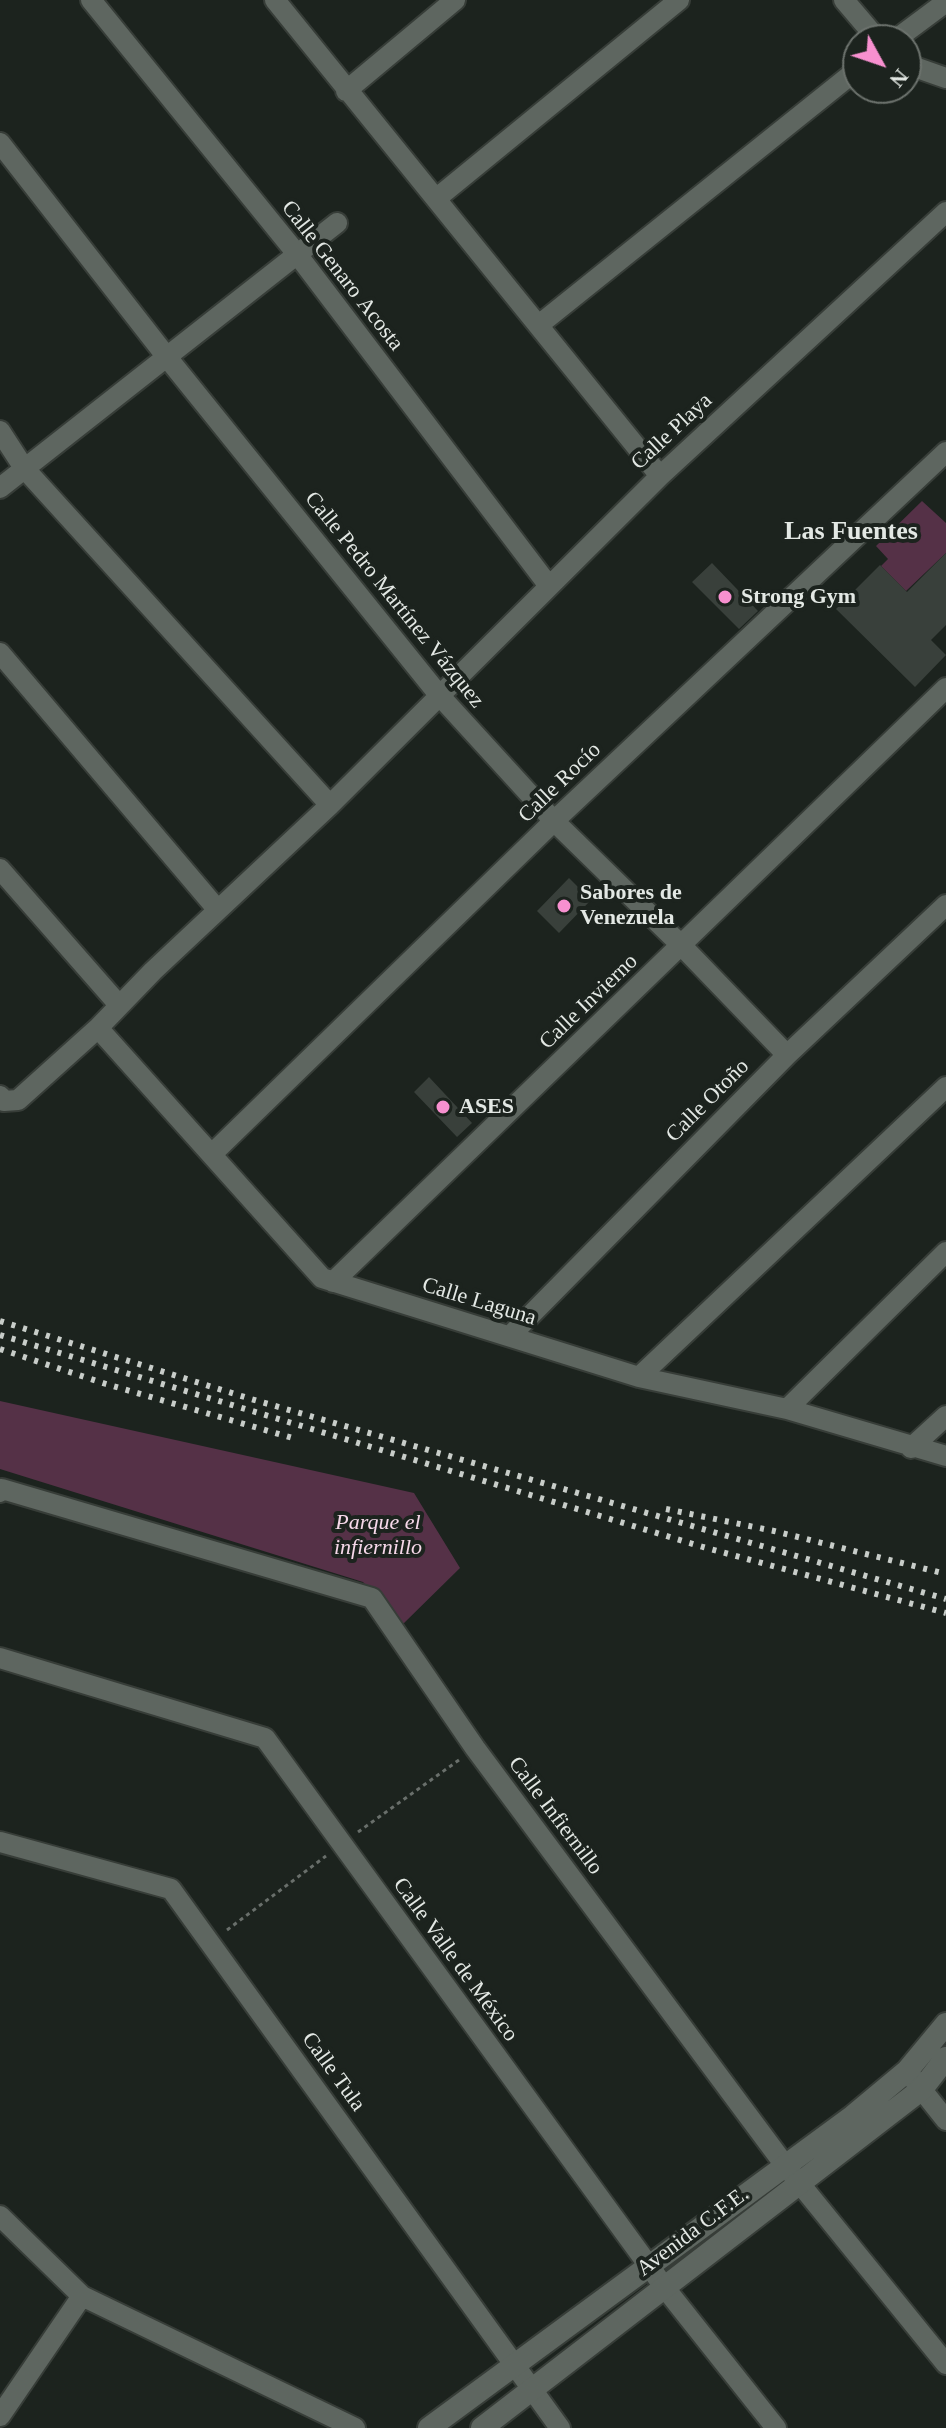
<!DOCTYPE html>
<meta charset="utf-8">
<style>
body{margin:0}
#map{position:relative;width:946px;height:2428px;overflow:hidden;background:#1c231e;font-family:Georgia,serif}
canvas{display:block}
.north{position:absolute;left:842px;top:24px;width:80px;height:80px;box-sizing:border-box;background:#1c231e;border:2px solid #6c726d;border-radius:50%;rotate:130deg;font-size:22px;font-weight:700;line-height:32px;text-align:center;color:#e3e8e4}
.north::after{content:'';display:block;margin:auto;width:28px;height:36px;background:#f790cf;clip-path:polygon(50% 0,100% 100%,50% 72%,0 100%)}
</style>
<div id="map">
<canvas width="946" height="2428"></canvas>
<div class="north">N</div>
</div>
<script>
const ctx = document.querySelector('canvas').getContext('2d');
ctx.lineJoin = 'round';
function paint(path, color) { ctx.fillStyle = color; ctx.fill(path, 'evenodd'); }
const shape = rows => new Path2D(rows.map(r => 'M' + r).join(''));
function trace(path, color, width, dash) { ctx.strokeStyle = color; ctx.lineWidth = width; ctx.lineCap = dash ? 'butt' : 'round'; ctx.setLineDash(dash || []); ctx.stroke(path); }
function write(font, color, halo, rows, align = 'center') {
  ctx.font = font + ' Georgia,serif'; ctx.lineWidth = 8; ctx.setLineDash([]); ctx.textBaseline = 'middle'; ctx.strokeStyle = halo; ctx.fillStyle = color; for (const [text, x, y, turn = 0] of rows) {
    ctx.save(); ctx.translate(x, y); ctx.rotate((+turn || 0) * Math.PI / 180); ctx.textAlign = isNaN(turn) ? turn : align; if (halo) ctx.strokeText(text, 0, 0); ctx.fillText(text, 0, 0); ctx.restore();
  }
}
paint(shape([
 [922,501,946,523,946,553,906,591,881,566,888,559,876,546],
 [0,1401,414,1493,460,1568,402,1625,363,1582,0,1469]
]), '#553147');
paint(shape([
 [946,553,946,625,931,640,946,655,915,687,836,609,880,565,907,592],
 [712,563,758,611,739,629,692,582],
 [569,878,591,900,559,933,537,911],
 [429,1077,472,1123,457,1137,414,1092]
]), '#39403b');
const minor = shape([
 [91,0,297,254,549,586],
 [275,0,660,476],
 [844,0,878,40],
 [895,40,946,2],
 [906,64,946,78],
 [346,91,455,0],
 [0,143,166,356,439,695,554,821,682,946,787,1055],
 [437,198,679,0],
 [540,324,858,69],
 [0,431,24,468,330,805],
 [0,488,337,223],
 [0,653,217,909],
 [0,869,119,1005],
 [98,1028,322,1278,639,1377,787,1409,946,1456],
 [0,1096,4,1101,18,1100,98,1028,153,971,330,805,660,476,946,212],
 [212,1154,554,821,946,452],
 [333,1282,946,688],
 [510,1336,787,1055,946,905],
 [639,1377,946,1087],
 [787,1409,946,1252],
 [911,1448,946,1416],
 [0,1492,2,1489,372,1598,475,1748,784,2164,946,2364],
 [0,1658,265,1738,665,2288,776,2428],
 [0,1842,171,1889,560,2428],
 [907,2071,946,2120],
 [0,2216,82,2296,355,2428],
 [0,2416,82,2296]
]);
const tertiary = shape([
 [429,2428,853,2116,907,2071,946,2024],
 [482,2428,922,2089,946,2058]
]);
trace(minor, '#373d38', 24);
trace(tertiary, '#373d38', 26);
trace(shape([
 [358,1832,459,1760],
 [227,1930,326,1856]
]), '#696f6b', 3, [4, 4]);
trace(minor, '#5e6660', 20);
trace(tertiary, '#5e6660', 22);
trace(shape([
 [0,1321,251,1399,946,1599],
 [0,1335,703,1547,946,1613],
 [0,1349,106,1384,296,1439],
 [666,1509,774,1531,946,1574]
]), '#c8cdc9', 6, [4, 8]);
for (const [x, y, r, color] of [
 [725,597,8,"#f790cf"],
 [564,906,8,"#f790cf"],
 [443,1107,8,"#f790cf"]
]) { const dot = new Path2D(); dot.arc(x, y, r, 0, 2 * Math.PI); ctx.fillStyle = color; ctx.fill(dot); trace(dot, '#1c231e', 3); }
write('22px', '#e3e8e4', '#1c231e', [
 ["Calle Genaro Acosta",342,276,52],
 ["Calle Playa",672,432,-43],
 ["Calle Pedro Martínez Vázquez",394,600,51],
 ["Calle Rocío",560,783,-44],
 ["Calle Invierno",589,1002,-44],
 ["Calle Otoño",708,1101,-45],
 ["Calle Laguna",479,1302,17],
 ["Calle Infiernillo",555,1816,53],
 ["Calle Valle de México",455,1960,54],
 ["Calle Tula",333,2072,54],
 ["Avenida C.F.E.",693,2232,-37]
]);
write('bold 22px', '#e3e8e4', '#1c231e', [
 ["Strong Gym",741,597],
 ["Sabores de",580,893],
 ["Venezuela",580,918],
 ["ASES",459,1107]
], 'left');
write('italic 22px', '#f6d8e9', '#1c231e', [
 ["Parque el",378,1523],
 ["infiernillo",378,1548]
]);
write('bold 26px', '#e3e8e4', '#1c231e', [
 ["Las Fuentes",851,532]
]);
</script>
